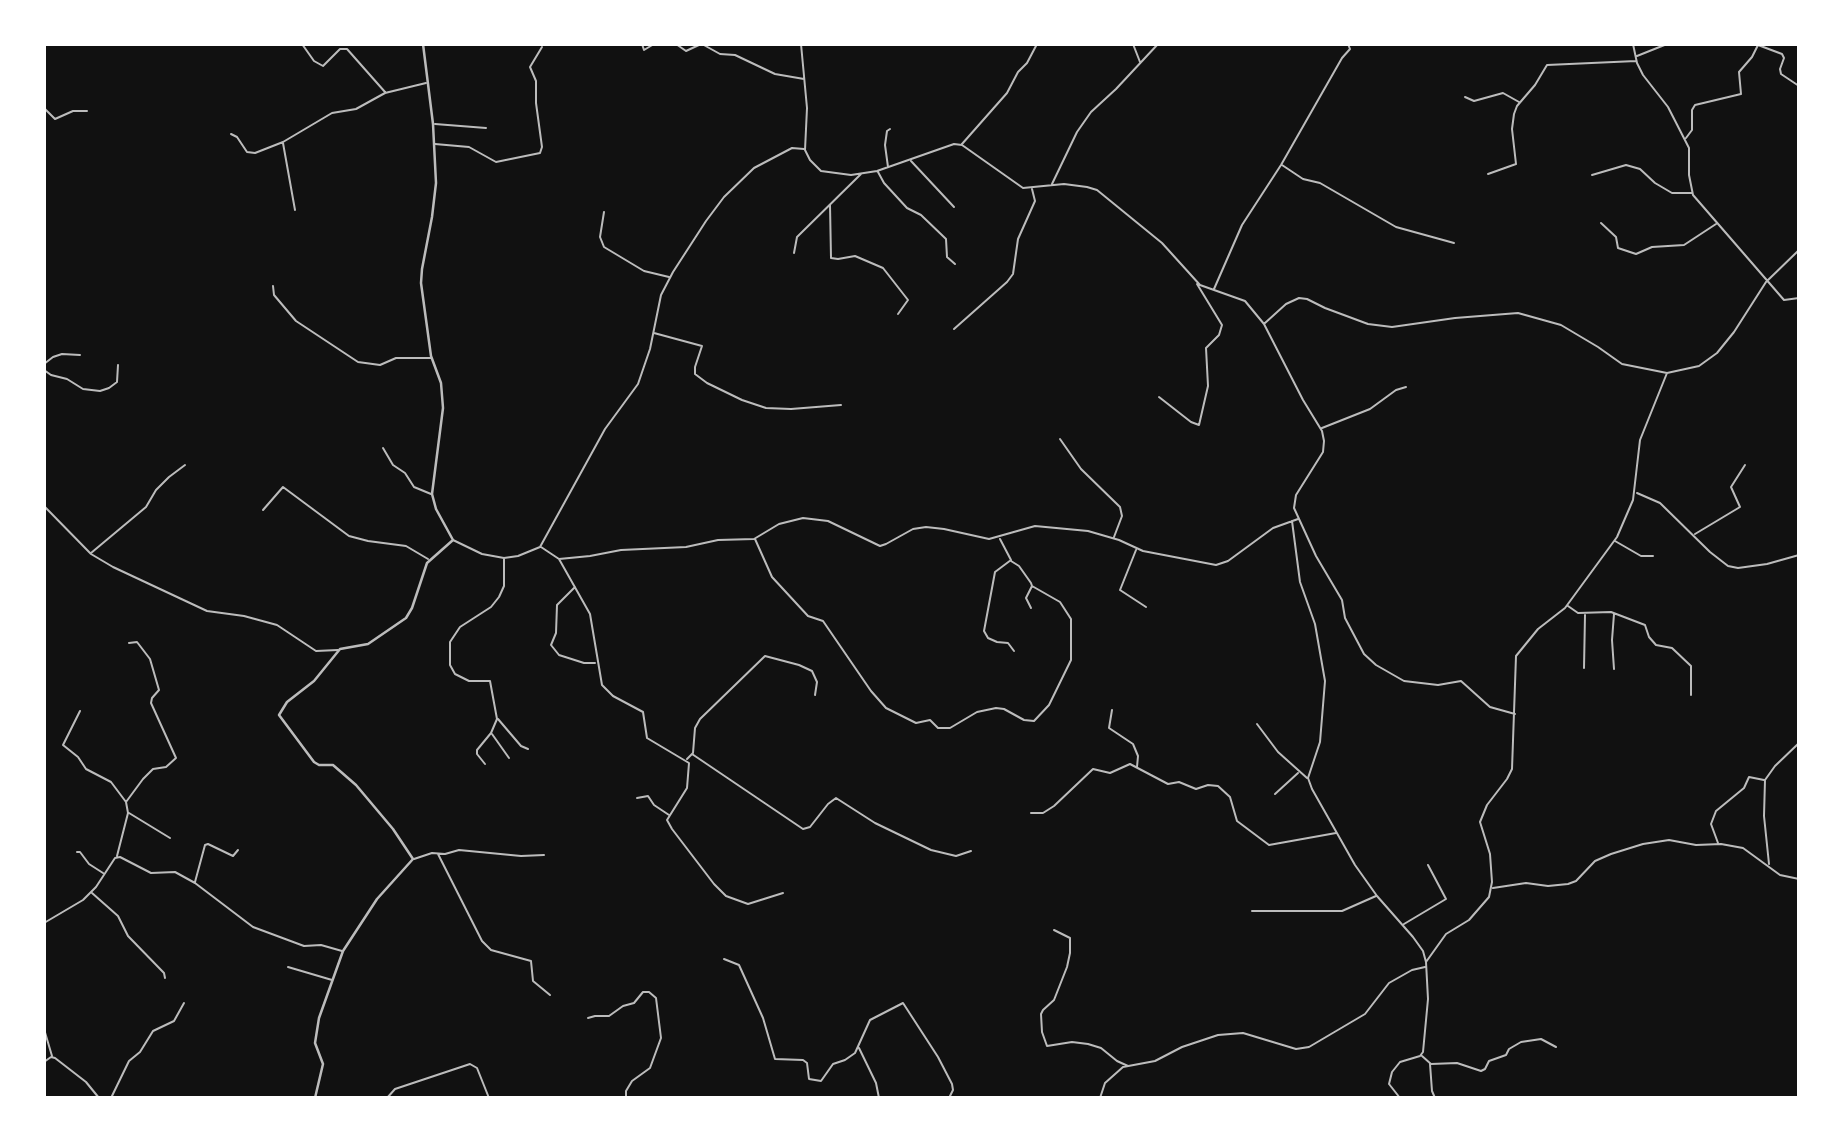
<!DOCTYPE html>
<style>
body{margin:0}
#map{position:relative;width:1843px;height:1142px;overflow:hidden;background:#111;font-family:"Varela Round",sans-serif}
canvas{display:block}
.frame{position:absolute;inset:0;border:46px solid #fff;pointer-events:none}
</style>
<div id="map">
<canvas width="1843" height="1142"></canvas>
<div class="frame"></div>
</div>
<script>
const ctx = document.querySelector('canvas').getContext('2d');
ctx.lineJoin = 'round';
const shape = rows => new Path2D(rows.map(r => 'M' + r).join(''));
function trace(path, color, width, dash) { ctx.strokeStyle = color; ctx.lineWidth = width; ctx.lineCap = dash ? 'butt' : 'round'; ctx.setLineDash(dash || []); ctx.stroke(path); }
trace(shape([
 [302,44,314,61,323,66,340,49,347,49,385,92],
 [642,44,644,50,654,44],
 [676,44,686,51,701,44],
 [702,44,720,54,735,55,775,74,804,79],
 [801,44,807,108,805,150,810,160,821,171,851,175,877,171,954,144,962,145,1023,188,1064,184,1087,187,1097,190,1162,243,1200,285,1245,301,1264,324,1303,400,1322,431,1324,441,1323,452,1296,495,1294,508,1316,556,1342,600,1345,618,1364,654,1376,665,1404,681,1438,685,1461,681,1490,707,1515,714],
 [1133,44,1140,62],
 [1633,44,1637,63,1643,75,1668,107,1689,148,1689,175,1693,195,1784,300,1799,298],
 [1637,56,1667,44],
 [1465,97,1474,101,1503,93,1519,102],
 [44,108,55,119,73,111,87,111],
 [435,124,486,128],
 [231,134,237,137,247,152,255,153,283,142,332,113,356,109,385,93,426,83],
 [1686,138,1692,130,1692,110,1695,105,1741,94,1739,72,1752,57,1758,45,1782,54,1784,58,1780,69,1781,74,1799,86],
 [283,143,295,210],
 [435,144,469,147,496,162,540,153,542,147,536,103,536,81,530,67,542,47],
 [962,144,1007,93,1018,72,1027,63,1037,44],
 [911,161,954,207],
 [1282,165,1303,179,1320,183,1396,227,1454,243],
 [888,167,885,145,887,131,890,129],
 [878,172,884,183,907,208,921,215,946,239,947,257,955,264],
 [1488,174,1516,164,1512,129,1514,114,1517,106,1535,85,1547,65,1636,61],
 [1592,175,1626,165,1640,169,1655,183,1672,193,1691,193],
 [1052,184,1077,132,1091,112,1116,89,1158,44],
 [830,205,831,258,838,259,855,256,883,268,908,300,898,314],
 [604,212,600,237,604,247,644,271,669,277],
 [1601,223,1616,237,1618,248,1636,254,1652,247,1684,245,1716,224],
 [794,253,797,237,861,174],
 [273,286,274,295,296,321,358,362,380,365,396,358,431,358],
 [1214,289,1242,225,1281,165,1342,58,1350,49,1348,44],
 [1265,323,1286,304,1299,298,1307,299,1325,308,1368,324,1392,327,1455,318,1518,313,1561,325,1598,347,1622,364,1667,373,1699,366,1717,353,1734,332,1766,282,1799,250],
 [954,329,1007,282,1013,274,1018,239,1035,201,1032,189],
 [654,333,702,346,695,367,695,374,707,383,742,400,766,408,791,409,841,405],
 [44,364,53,357,62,354,80,355],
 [44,370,51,375,67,379,83,389,100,391,109,388,117,382,118,365],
 [1159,397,1191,422,1199,425,1208,386,1206,348,1219,335,1222,325,1197,284],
 [1322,428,1370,409,1396,390,1406,387],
 [1060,439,1081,469,1120,507,1122,516,1114,537],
 [383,448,393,465,405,473,414,487,431,494],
 [1637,493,1660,503,1710,552,1728,566,1738,568,1767,564,1799,555],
 [44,506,91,554,113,567,207,611,244,616,277,625,316,651,338,650],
 [263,510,283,487,349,536,368,541,406,546,428,559],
 [1292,521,1300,582,1315,624,1325,681,1320,742,1308,778,1312,789,1355,865,1377,896,1413,937,1423,951,1426,962,1428,999,1423,1052,1420,1056,1400,1062,1392,1072,1389,1084,1400,1098],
 [1695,534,1740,507,1731,487,1745,465],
 [755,539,772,577,808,616,823,621,871,691,886,708,916,723,930,720,938,728,950,728,977,712,996,708,1004,709,1024,720,1034,721,1049,705,1071,660,1071,619,1060,602,1032,586],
 [1000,539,1011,560,995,572,984,631,988,638,997,642,1008,643,1014,651],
 [453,540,482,554,504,558,518,556,540,547,605,429,638,384,650,349,661,295,673,272,706,221,724,197,754,168,792,148,804,149],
 [1615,541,1641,556,1653,556],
 [541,547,559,559,590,614,602,685,613,696,643,712,647,738,689,763,687,788,667,820,672,829,714,884,726,896,748,904,783,893],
 [1136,550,1120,590,1146,607],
 [91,553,146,507,156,490,169,477,185,465],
 [559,559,590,556,621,550,686,547,718,540,754,539,779,524,803,518,828,521,880,546,886,544,913,529,926,527,944,529,989,539,1035,526,1088,531,1119,540,1143,551,1216,565,1228,561,1273,528,1298,519],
 [1011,561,1019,566,1031,583,1032,586,1026,598,1031,608],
 [575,587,557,605,556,633,551,645,559,655,584,663,595,663],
 [1568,606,1578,613,1611,612,1645,625,1649,637,1656,645,1672,648,1691,666,1691,695],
 [1799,656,1799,664],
 [1584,668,1585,615],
 [1614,669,1612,640,1614,614],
 [1112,710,1109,728,1133,744,1138,756,1137,767],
 [80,711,63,745,78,757,86,769,111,782,126,802,128,813,117,856],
 [498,719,521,746,528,749],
 [1257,724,1278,752,1307,778],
 [492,734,509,758],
 [692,754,803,829,810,827,828,804,836,798,875,823,931,850,956,856,971,851],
 [687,759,693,753,695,728,700,719,765,656,799,665,812,671,817,682,815,695],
 [485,764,477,754,477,750,491,733,497,719,490,681,469,681,455,674,450,665,450,642,460,627,491,607,499,597,504,586,504,559],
 [1275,794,1298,773],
 [637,798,648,796,654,805,669,815],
 [126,802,143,779,153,769,166,767,176,758,151,703,152,698,159,690,150,659,137,642,129,643],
 [129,813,170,838],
 [1031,813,1043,813,1054,806,1093,769,1110,773,1130,764,1168,784,1179,782,1196,789,1208,785,1218,786,1230,797,1237,821,1269,845,1336,833],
 [1718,843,1711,824,1716,811,1744,788,1749,777,1764,780],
 [77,852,80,852,89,864,103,873],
 [438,854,482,941,491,950,531,961,533,981,550,995],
 [414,859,432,853,445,854,459,850,521,856,544,855],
 [1769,864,1764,816,1765,780,1775,766,1799,743],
 [195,882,205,845,208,844,233,856,238,850],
 [1493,888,1526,883,1548,886,1568,884,1576,881,1595,861,1611,854,1643,844,1669,840,1696,845,1721,844,1743,848,1780,875,1799,879],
 [92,893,118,916,128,936,164,973,165,978],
 [1252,911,1342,911,1376,896],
 [44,923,83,900,96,887,115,858,120,857,151,873,175,872,195,883,253,927,304,946,321,945,342,951],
 [1404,924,1446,899,1428,865],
 [1054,930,1070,938,1070,953,1067,967,1054,1000,1043,1010,1041,1014,1042,1032,1047,1046,1072,1042,1088,1044,1101,1048,1117,1061,1128,1066],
 [724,959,739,965,763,1018,775,1059,803,1060,807,1063,809,1079,821,1081,833,1064,845,1060,855,1053,870,1020,903,1003,938,1057,952,1084,953,1090,949,1098],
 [1426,962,1446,934,1469,920,1489,897,1492,882,1490,854,1480,822,1487,805,1507,779,1512,769,1516,656,1538,629,1565,608,1617,537,1633,500,1640,440,1667,373],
 [288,967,332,980],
 [588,1018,595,1016,609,1016,623,1006,634,1003,643,992,649,992,656,998,661,1038,650,1068,632,1081,626,1091,626,1098],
 [44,1029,52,1056],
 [859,1048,876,1083,879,1098],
 [1422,1056,1431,1064,1457,1063,1481,1071,1485,1069,1489,1061,1506,1055,1509,1049,1521,1042,1541,1039,1556,1047],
 [44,1062,51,1057,55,1058,86,1082,99,1098],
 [1430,1064,1432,1091,1435,1098],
 [111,1098,129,1061,140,1052,153,1031,174,1021,184,1003],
 [387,1098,395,1089,470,1064,477,1068,489,1098],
 [1100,1098,1105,1083,1123,1067,1155,1061,1182,1047,1218,1035,1243,1033,1296,1049,1309,1047,1365,1014,1389,983,1412,970,1425,967]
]), '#bcbcbc', 2);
trace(shape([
 [315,1098,323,1064,315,1043,319,1018,343,951,377,899,413,859,393,829,356,785,333,765,319,765,314,762,279,715,287,702,314,681,340,649,368,644,406,618,412,608,427,563,453,540,436,509,432,494,443,408,441,383,431,356,421,283,422,269,432,217,436,183,433,124,423,44]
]), '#bcbcbc', 2.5);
</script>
